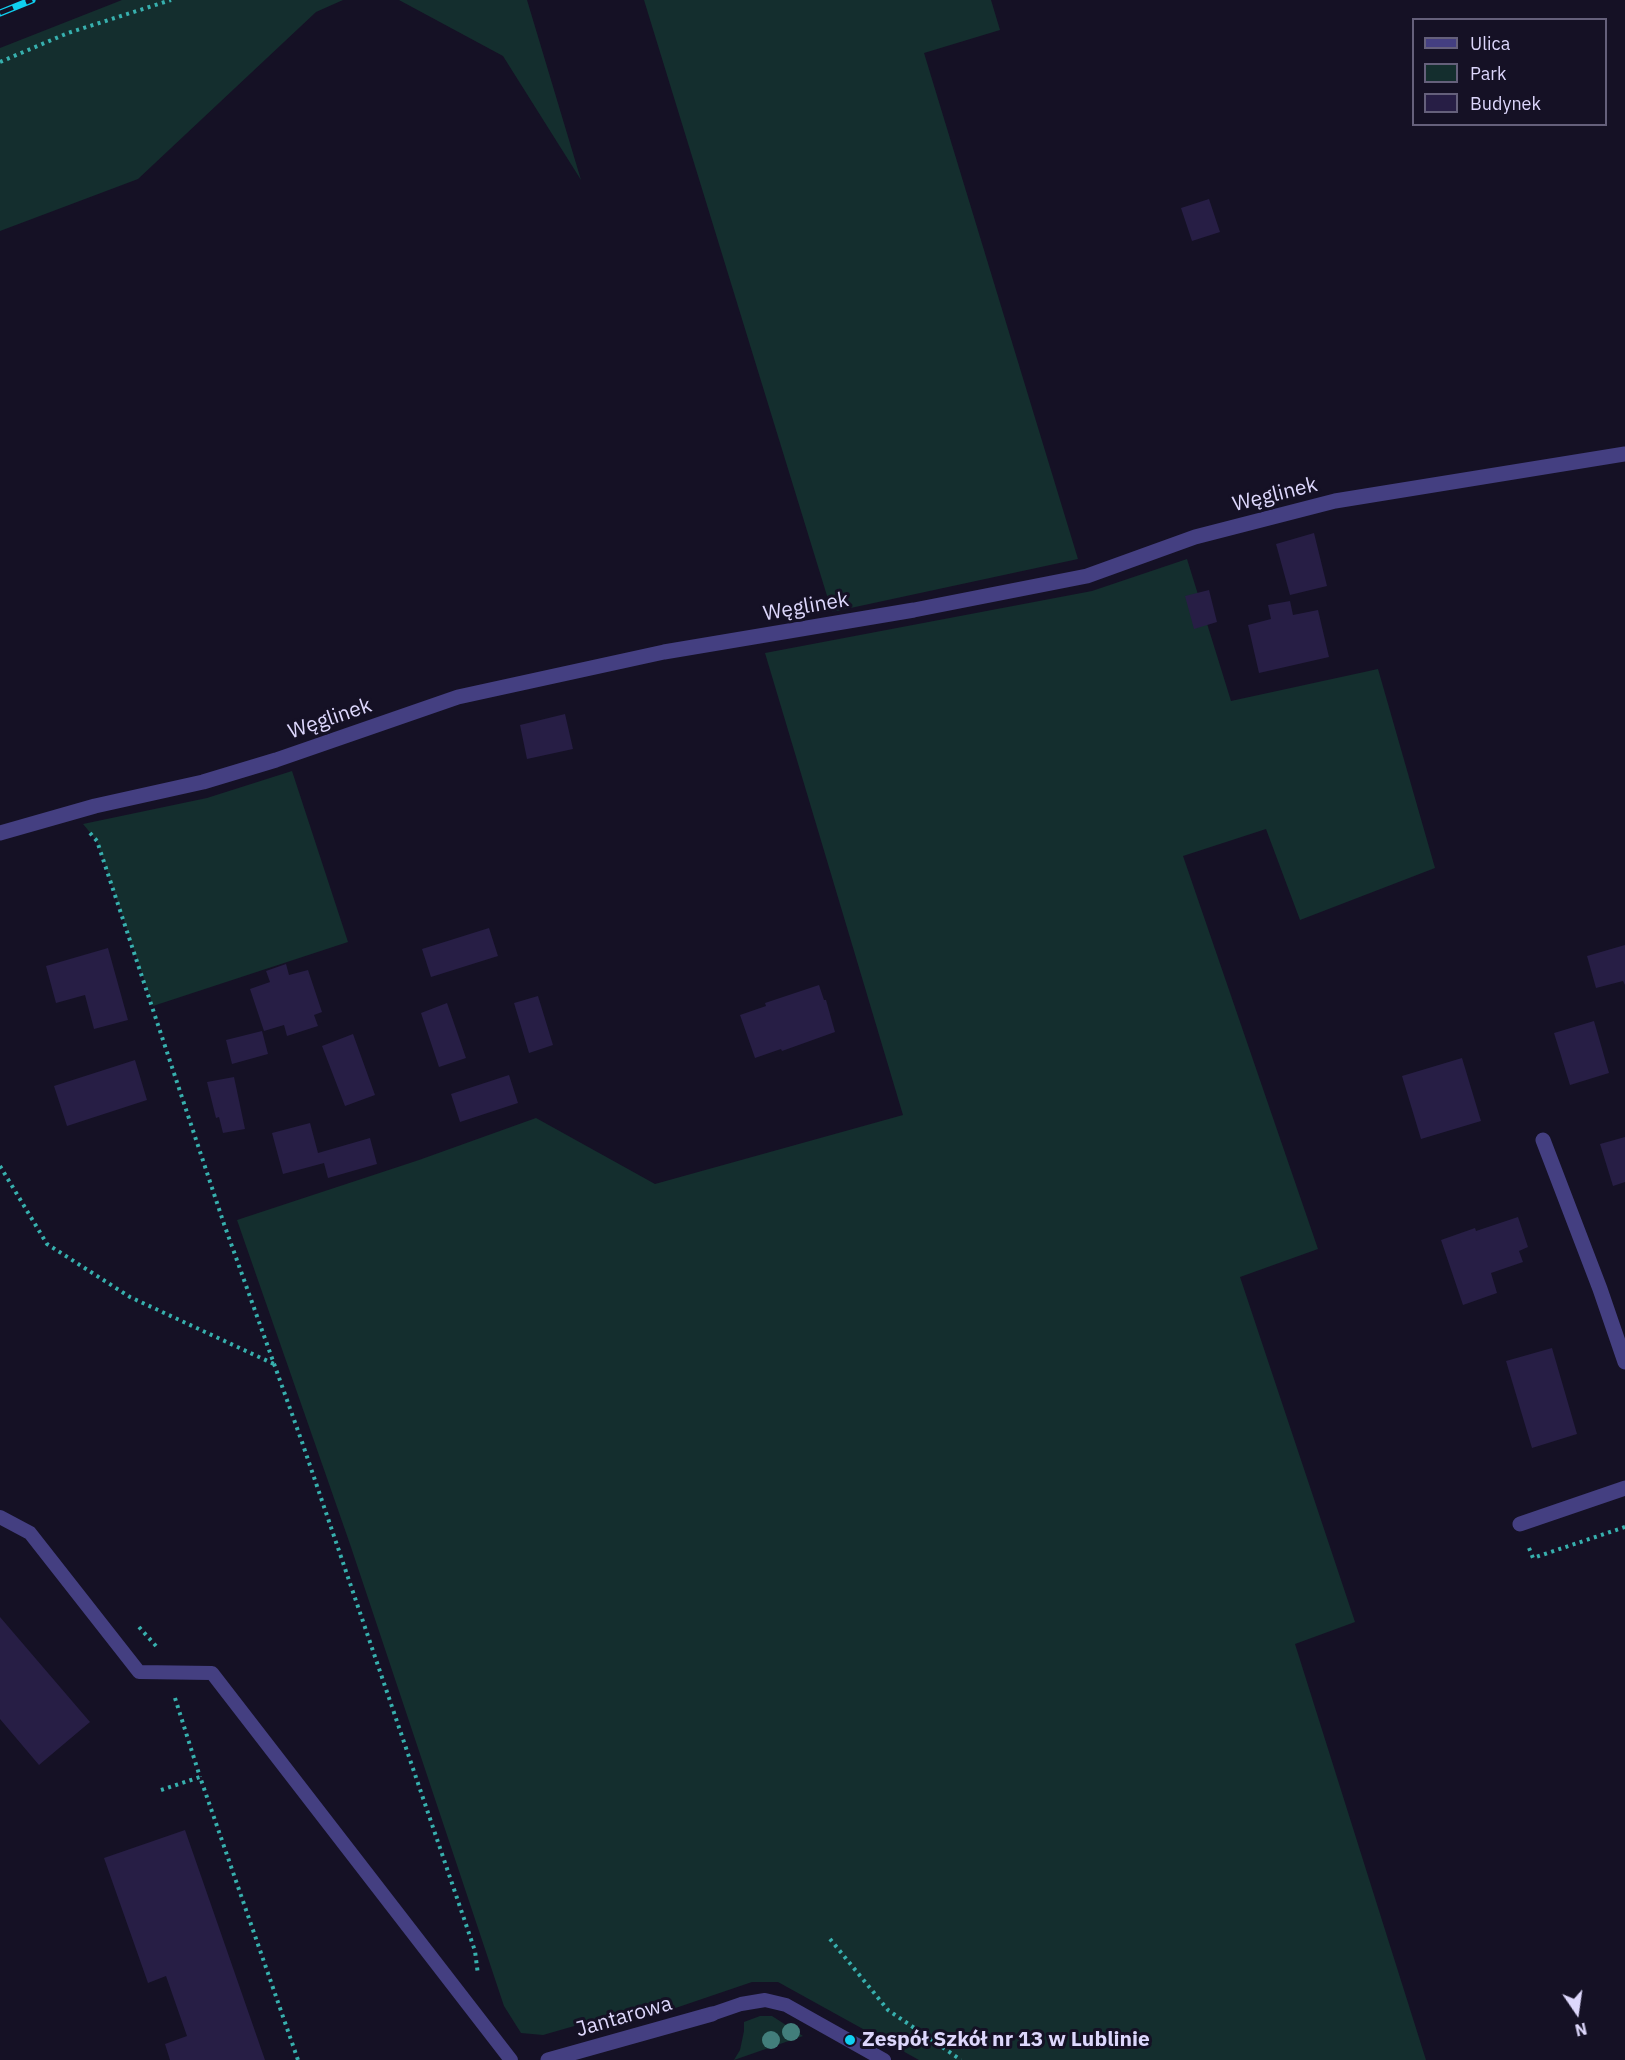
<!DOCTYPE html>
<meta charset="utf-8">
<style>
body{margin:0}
#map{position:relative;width:1625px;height:2060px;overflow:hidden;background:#151125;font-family:"IBM Plex Sans",sans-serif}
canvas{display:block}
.legend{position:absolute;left:1412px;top:18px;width:195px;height:108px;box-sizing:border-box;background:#151125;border:2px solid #65607b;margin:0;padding:8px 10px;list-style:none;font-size:18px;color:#ddd7fc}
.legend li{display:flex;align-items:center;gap:12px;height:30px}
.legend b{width:30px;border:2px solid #65607b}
.north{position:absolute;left:1547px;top:1982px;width:60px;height:60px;-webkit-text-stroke:4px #151125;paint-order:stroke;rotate:167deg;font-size:16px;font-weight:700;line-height:24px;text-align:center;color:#ddd7fc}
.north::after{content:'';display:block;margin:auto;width:21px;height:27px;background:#ddd7fc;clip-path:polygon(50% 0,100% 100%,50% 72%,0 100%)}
</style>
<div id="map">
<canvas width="1625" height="2060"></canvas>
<ul class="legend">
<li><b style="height:8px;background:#443f81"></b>Ulica</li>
<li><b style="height:16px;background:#142e2e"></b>Park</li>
<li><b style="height:16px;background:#271e45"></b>Budynek</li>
</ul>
<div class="north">N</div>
</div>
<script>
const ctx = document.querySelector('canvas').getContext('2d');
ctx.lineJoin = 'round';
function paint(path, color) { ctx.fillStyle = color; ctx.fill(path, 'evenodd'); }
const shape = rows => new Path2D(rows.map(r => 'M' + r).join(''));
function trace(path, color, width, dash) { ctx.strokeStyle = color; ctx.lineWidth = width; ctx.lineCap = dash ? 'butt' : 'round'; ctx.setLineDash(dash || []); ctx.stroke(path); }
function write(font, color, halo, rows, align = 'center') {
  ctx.font = font + ' "IBM Plex Sans",sans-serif'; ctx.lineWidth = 6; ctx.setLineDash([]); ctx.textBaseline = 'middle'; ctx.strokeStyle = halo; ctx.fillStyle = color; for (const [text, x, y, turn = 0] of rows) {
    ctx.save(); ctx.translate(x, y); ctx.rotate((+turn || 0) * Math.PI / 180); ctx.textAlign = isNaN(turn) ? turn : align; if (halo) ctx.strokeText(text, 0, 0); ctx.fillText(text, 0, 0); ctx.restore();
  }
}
paint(shape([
 [122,0,343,0,316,12,138,179,0,231,0,48],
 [399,0,527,0,581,180,503,56],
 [644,0,991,0,1000,30,924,53,1078,559,832,612],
 [1187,559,1231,701,1378,669,1435,868,1300,920,1266,829,1183,856,1318,1249,1240,1277,1355,1622,1295,1644,1426,2060,919,2060,778,1982,752,1982,652,2016,644,2006,543,2035,521,2033,504,2006,351,1547,237,1220,419,1160,536,1118,655,1184,903,1115,765,653,1092,591],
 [292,771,348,942,153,1006,97,841,83,824,207,798],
 [760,2016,772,2016,803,2036,734,2060,740,2050,744,2031,744,2022]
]), '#142e2e');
paint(shape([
 [1209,199,1220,232,1192,241,1181,208],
 [1314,533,1327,586,1290,595,1276,544],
 [1209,590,1217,622,1194,629,1185,596],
 [1290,601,1293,615,1318,610,1329,657,1259,673,1248,625,1271,619,1268,605],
 [565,714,573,749,527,759,520,725],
 [489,928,498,956,431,977,422,949],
 [1625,945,1625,985,1623,981,1596,988,1587,956],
 [108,948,128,1020,94,1029,85,995,56,1003,46,966],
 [286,964,289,975,308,970,322,1012,314,1015,318,1026,287,1036,284,1025,264,1031,250,989,270,982,266,971],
 [819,985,824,1000,826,1000,835,1032,782,1051,781,1049,755,1058,740,1015,766,1006,765,1003],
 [538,996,553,1045,529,1053,514,1003],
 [447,1003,466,1058,439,1067,421,1013],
 [1594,1021,1609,1073,1570,1085,1554,1033],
 [262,1031,268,1054,232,1064,226,1040],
 [353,1034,375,1095,345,1106,322,1046],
 [1462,1058,1481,1121,1421,1139,1402,1076],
 [135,1060,147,1100,67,1126,54,1086],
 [509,1075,518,1103,460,1122,451,1094],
 [234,1077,245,1129,223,1133,219,1117,216,1118,207,1082],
 [310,1123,318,1153,370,1138,377,1164,328,1178,324,1163,283,1174,272,1133],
 [1625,1137,1625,1182,1613,1186,1600,1144],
 [1518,1217,1528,1247,1519,1251,1523,1262,1491,1273,1497,1293,1463,1305,1441,1240,1475,1228,1476,1231],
 [1552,1348,1577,1434,1532,1448,1506,1361],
 [0,1617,90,1722,39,1765,0,1719],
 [185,1830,265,2060,170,2060,165,2044,187,2036,166,1976,148,1983,104,1858]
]), '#271e45');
trace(shape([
 [0,62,68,33,171,0],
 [90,833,97,841,224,1224,302,1442,475,1951,478,1975],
 [0,1166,47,1244,130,1297,274,1364],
 [1529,1548,1533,1558,1625,1527],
 [139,1627,156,1646],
 [175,1698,200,1777],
 [161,1790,200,1777,298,2060],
 [830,1939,888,2010,961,2060]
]), '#37b0ae', 4, [3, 4.5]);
trace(shape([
 [0,1517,30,1533,139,1672,212,1673,511,2060],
 [712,2014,741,2004,765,2000,786,2005,884,2060]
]), '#443f81', 14);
trace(shape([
 [0,833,95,806,203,782,276,760,458,697,664,652,914,610,1087,576,1195,537,1335,501,1625,454],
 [1543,1140,1600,1289,1625,1362],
 [1520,1524,1625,1488],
 [548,2060,712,2014]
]), '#443f81', 15);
const rail = shape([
 [0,13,32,0]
]);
trace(rail, '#10d0f0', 7);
trace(rail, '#151125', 4.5, [14]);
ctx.fillStyle = '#427e7b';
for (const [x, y] of [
 [791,2032],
 [771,2040]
]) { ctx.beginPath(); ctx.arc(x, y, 9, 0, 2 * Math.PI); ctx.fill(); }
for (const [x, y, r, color] of [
 [850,2040,6,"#10d0f0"]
]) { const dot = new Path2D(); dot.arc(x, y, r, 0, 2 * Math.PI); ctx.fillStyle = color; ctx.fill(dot); trace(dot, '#151125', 2); }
write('21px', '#ddd7fc', '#151125', [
 ["Węglinek",1275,495,-14],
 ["Węglinek",806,607,-10],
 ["Węglinek",330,719,-19],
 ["Jantarowa",624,2017,-16]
]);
write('bold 21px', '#ddd7fc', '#151125', [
 ["Zespół Szkół nr 13 w Lublinie",862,2040]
], 'left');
</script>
